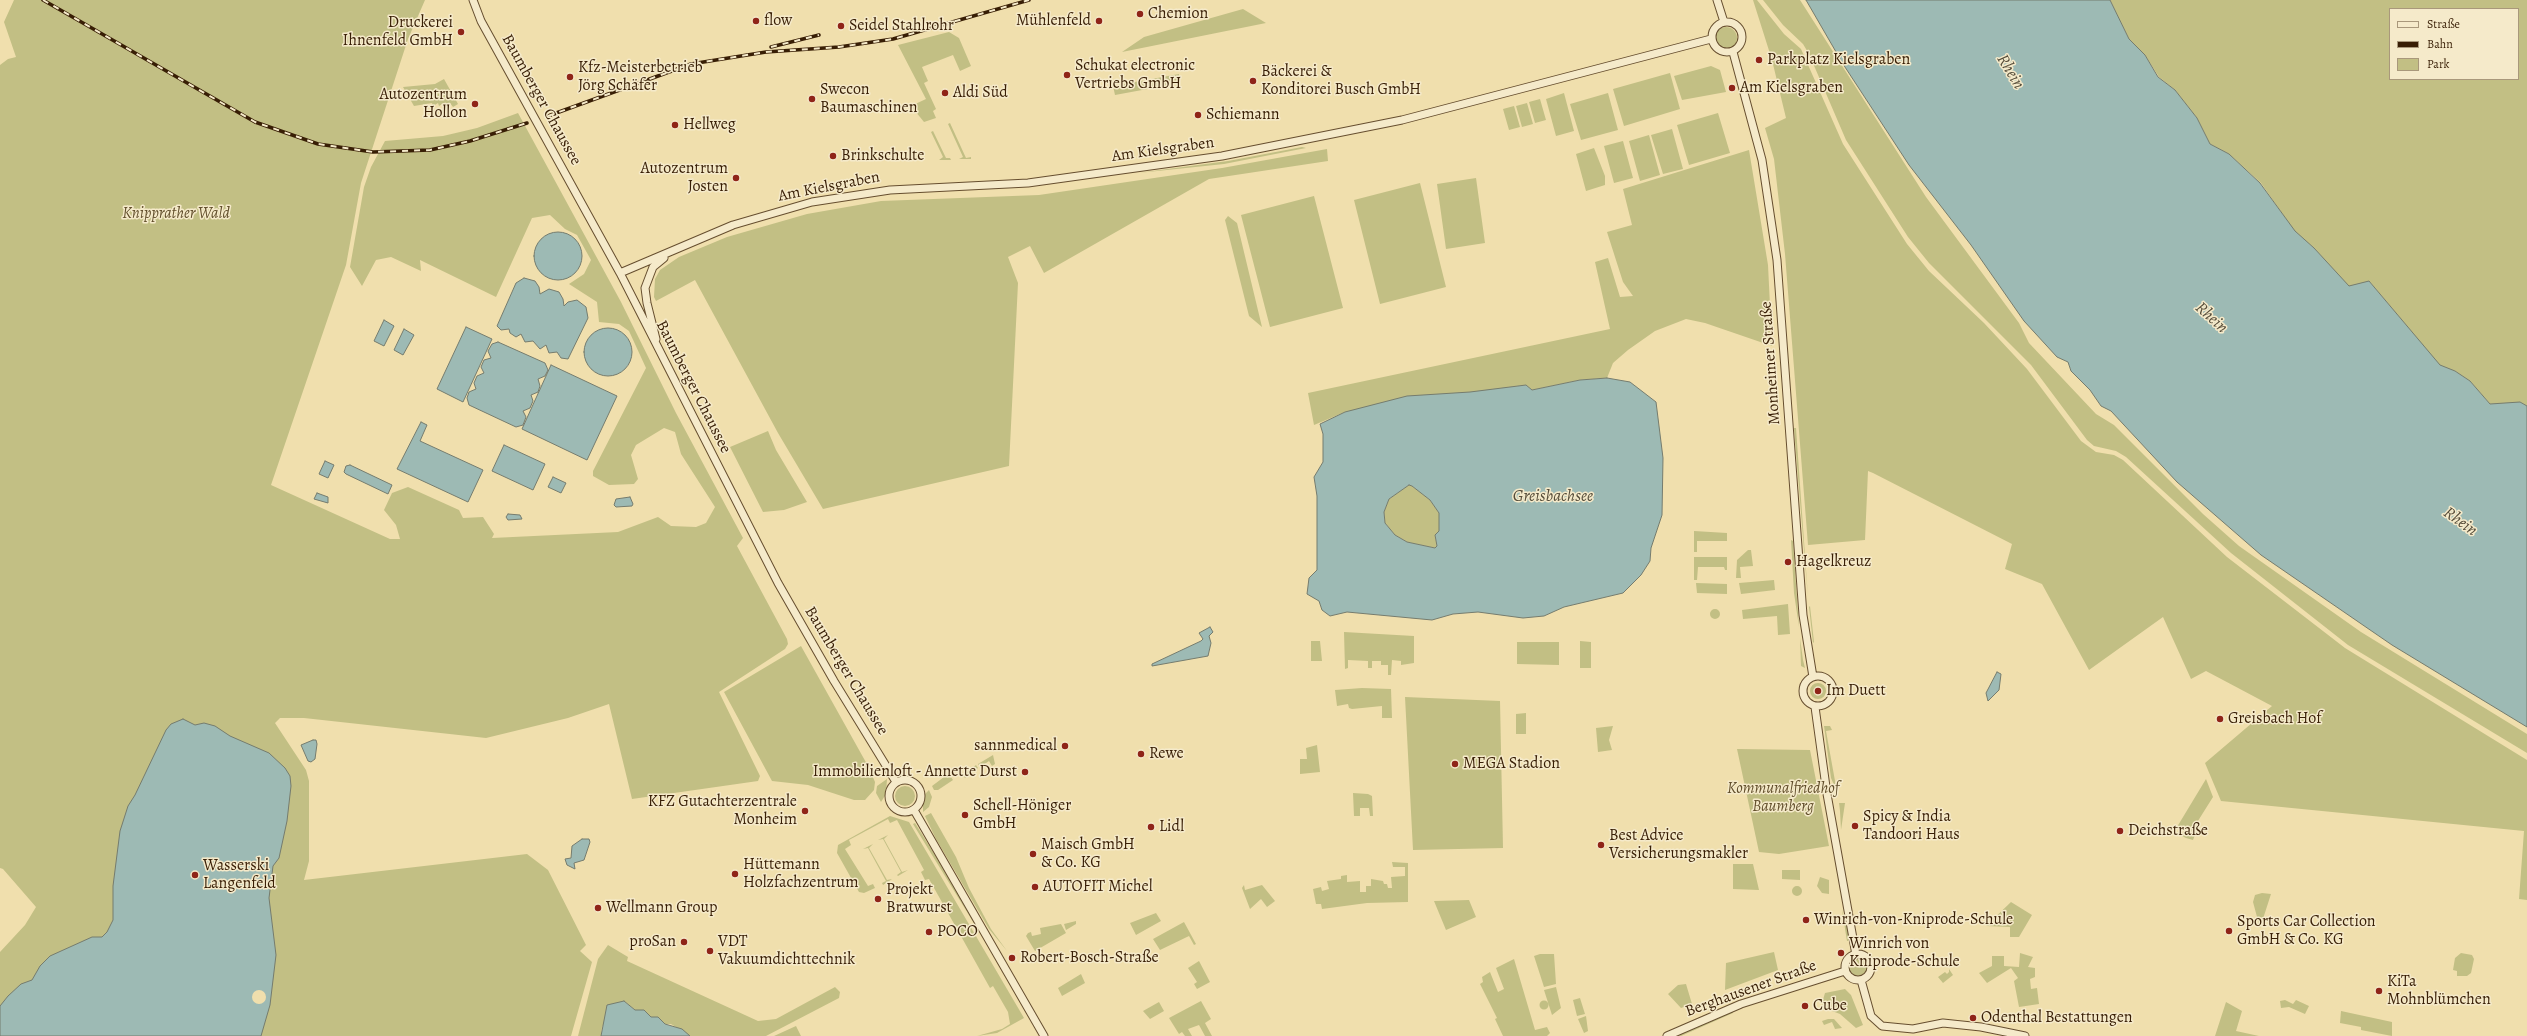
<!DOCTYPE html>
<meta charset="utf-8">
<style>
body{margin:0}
#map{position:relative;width:2527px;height:1036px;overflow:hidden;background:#f0dfad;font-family:Alegreya,serif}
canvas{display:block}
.legend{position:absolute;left:2389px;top:8px;width:130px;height:72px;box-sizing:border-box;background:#f5eaca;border:1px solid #a9987b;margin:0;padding:5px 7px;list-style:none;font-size:12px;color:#381e05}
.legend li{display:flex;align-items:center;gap:8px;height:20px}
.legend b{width:20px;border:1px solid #a9987b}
</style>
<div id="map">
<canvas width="2527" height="1036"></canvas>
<ul class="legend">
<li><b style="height:5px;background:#f5eaca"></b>Straße</li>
<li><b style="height:5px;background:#381e05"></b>Bahn</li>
<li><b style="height:11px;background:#c2bf84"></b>Park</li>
</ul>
</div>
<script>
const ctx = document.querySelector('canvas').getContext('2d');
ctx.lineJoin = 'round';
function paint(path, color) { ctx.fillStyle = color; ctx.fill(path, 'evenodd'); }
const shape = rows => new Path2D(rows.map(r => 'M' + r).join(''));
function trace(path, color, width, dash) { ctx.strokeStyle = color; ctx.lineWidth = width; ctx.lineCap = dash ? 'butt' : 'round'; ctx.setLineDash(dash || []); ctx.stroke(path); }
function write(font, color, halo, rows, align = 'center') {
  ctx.font = font + ' Alegreya,serif'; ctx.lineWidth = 3; ctx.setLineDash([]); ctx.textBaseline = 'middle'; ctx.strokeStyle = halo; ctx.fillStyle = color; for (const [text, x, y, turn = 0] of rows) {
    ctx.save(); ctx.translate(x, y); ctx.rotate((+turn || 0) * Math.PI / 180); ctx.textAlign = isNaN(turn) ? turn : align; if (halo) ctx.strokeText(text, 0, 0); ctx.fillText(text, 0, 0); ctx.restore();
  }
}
paint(shape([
 [14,0,425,0,408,39,361,183,346,265,271,485,390,539,400,539,396,525,384,510,392,493,408,487,459,510,463,518,483,517,494,534,492,538,618,532,658,517,671,526,696,527,706,523,715,507,681,454,675,432,664,428,636,445,631,455,638,479,634,484,609,485,593,476,593,471,646,368,629,331,619,324,599,322,597,302,569,284,584,274,591,260,577,235,565,229,550,215,532,218,496,297,420,260,421,271,391,257,376,260,362,286,350,267,364,187,371,167,385,141,443,136,477,128,518,113,621,302,676,413,743,538,737,546,787,639,788,644,785,649,719,692,760,776,758,781,632,799,609,704,568,718,486,738,304,718,280,718,275,723,306,770,309,781,309,861,304,880,527,854,548,870,586,945,580,951,592,962,571,1036,0,1036,0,952,25,925,36,907,3,869,0,868,0,65,8,59,16,57,4,22],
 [1753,0,1757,0,1784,34,1801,49,1843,144,1907,244,1929,271,1984,323,2027,369,2081,441,2096,452,2114,455,2123,460,2227,557,2345,648,2527,760,2527,900,2519,899,2524,831,2221,801,2205,763,2272,706,2206,671,2191,679,2163,617,2089,670,2042,584,2005,569,2012,544,1873,473,1868,471,1865,540,1808,545,1785,254,1774,159,1765,128,1786,118,1772,60],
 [1763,0,1800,0,1926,197,2019,323,2029,343,2096,414,2114,425,2203,514,2239,546,2361,632,2527,734,2527,753,2348,645,2231,553,2126,457,2116,451,2094,446,2087,440,2031,365,1929,263,1908,237,1846,140,1809,54,1803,44,1783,25],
 [2110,0,2527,0,2527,406,2491,405,2470,381,2455,371,2440,366,2370,282,2349,287,2314,248,2295,232,2261,183,2229,154,2210,144,2197,118,2175,90,2159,77,2145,55,2129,39],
 [2390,9,2518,9,2518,79,2390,79],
 [1243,9,1266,23,1122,52,1144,37],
 '1715 38a11 11 0 1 1 22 0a11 11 0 1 1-22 0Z',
 [949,32,959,38,971,66,960,71,953,55,922,67,928,81,924,83,936,109,933,111,936,118,924,122,911,106,926,99,898,45],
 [1711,66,1720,70,1726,92,1682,100,1674,76],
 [1670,73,1680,109,1624,126,1613,89],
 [1179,74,1180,83,1115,95,1113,86],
 [444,79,458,104,453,107,450,103,445,105,444,103,439,106,438,103,433,106,432,103,414,106,403,87,435,84],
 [1564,93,1574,131,1556,136,1546,99],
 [1608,93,1618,130,1581,140,1570,104],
 [1540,99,1546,120,1535,123,1529,102],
 [1527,103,1533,124,1522,127,1516,106],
 [1514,106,1520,127,1509,130,1503,109],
 [1718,113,1730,153,1689,165,1677,125],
 [950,123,966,158,971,157,971,159,959,159,963,157,948,124],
 [1672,129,1683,169,1663,174,1651,135],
 [933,131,946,158,950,158,951,160,939,160,943,157,931,132],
 [1649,135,1660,175,1640,181,1629,141],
 [1623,141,1633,178,1614,183,1604,146],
 [1302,147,1306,148,1224,164,1138,173,1228,161],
 [1594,148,1605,176,1605,185,1586,191,1576,154],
 [1327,149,1328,161,1209,179,1044,273,1030,246,1008,257,1018,283,1009,466,823,509,778,433,695,280,656,301,654,297,655,279,660,270,679,257,727,237,807,214,881,201,1039,195,1222,168],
 [1749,150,1768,265,1772,346,1705,323,1686,319,1655,331,1628,350,1613,363,1607,378,1580,380,1532,390,1526,385,1345,412,1314,425,1308,393,1610,329,1595,262,1608,258,1620,297,1633,296,1623,282,1607,232,1632,225,1623,189],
 [1476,178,1485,243,1446,249,1437,184],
 [1420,183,1446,287,1380,304,1354,200],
 [1314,196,1343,308,1270,327,1241,215],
 [1228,216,1237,223,1262,327,1249,316,1225,220],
 [1794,428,1796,428,1808,598],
 [768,431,776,450,807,502,784,510,763,512,730,447],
 [1409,485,1412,486,1430,500,1439,513,1439,531,1435,535,1437,546,1435,548,1407,542,1395,535,1385,523,1384,512,1389,499],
 [1694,531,1727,533,1727,541,1697,541,1697,552,1694,552],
 [1791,540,1793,541,1799,627,1794,593],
 [1748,550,1751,550,1753,566,1740,567,1741,578,1736,578,1737,560],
 [1694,557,1727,557,1727,570,1725,570,1724,567,1698,567,1697,580,1694,580],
 [1774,580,1775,590,1741,594,1739,583],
 [1696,583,1727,584,1727,594,1697,593],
 [1788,604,1790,634,1778,635,1777,616,1743,619,1742,610],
 [1810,606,1814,642,1813,643,1809,607],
 '1710 614a5 5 0 1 1 10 0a5 5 0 1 1-10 0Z',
 [1344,632,1414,636,1414,663,1401,665,1401,661,1392,660,1391,675,1388,675,1388,665,1381,665,1381,661,1372,661,1372,668,1368,668,1368,661,1348,660,1348,668,1345,669],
 [1800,638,1803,660,1805,668,1801,666],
 [1311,641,1320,641,1322,661,1311,661],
 [1580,641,1591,642,1591,668,1580,668],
 [1517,642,1559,642,1559,665,1517,664],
 [801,646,868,766,875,782,874,790,865,800,854,800,808,785,772,781,724,692],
 '1810 691a8 8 0 1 1 16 0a8 8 0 1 1-16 0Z',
 [1362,688,1391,689,1392,718,1382,718,1382,706,1352,709,1349,708,1348,704,1337,706,1335,690],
 [1405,697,1500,701,1503,848,1413,850],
 [1526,713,1526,734,1516,734,1516,714],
 [1613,726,1609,740,1612,750,1598,752,1596,728],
 [1824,726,1830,726,1832,730,1826,731,1837,792,1831,778],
 [1317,745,1320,772,1300,774,1300,759,1307,759,1306,748],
 [1737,749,1810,750,1829,846,1779,854,1759,852],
 [993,755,995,764,992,766,989,761,980,767,978,764],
 [976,765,978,768,965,778,963,775],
 [944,777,951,777,953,780,938,790,934,790,932,786],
 [887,779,886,794,881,802,876,793,877,786],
 [2206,779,2213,797,2191,832,2195,835,2193,840,2186,838,2182,836,2184,831,2177,827],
 '895 796a10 10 0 1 1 20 0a10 10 0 1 1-20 0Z',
 [929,790,932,797,929,807,923,812,923,796],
 [1353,793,1368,794,1372,796,1373,816,1370,816,1369,808,1360,808,1360,816,1354,816],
 [1839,803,1845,803,1841,830,1840,811],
 [931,813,956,857,969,888,991,929,1007,951,989,929,936,839,925,816],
 [890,816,909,822,1024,1018,997,1033,977,1036,1002,1029,1010,1024,1008,1012,993,986,990,988,929,879,925,880,921,872,924,870,897,820,890,823,888,819,849,840,851,845,845,849,868,886,873,884,875,888,864,893,859,892,837,853,838,845],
 [915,823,935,855,983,938,913,824],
 [888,835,884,839,902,872,908,870,898,876,897,875,901,872,883,839,878,840],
 [873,844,869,848,887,880,892,879,883,885,882,883,886,881,868,848,863,849],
 [1392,862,1408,863,1408,902,1367,903,1322,909,1321,904,1316,904,1313,889,1321,887,1322,891,1329,889,1327,881,1341,879,1341,876,1347,875,1347,882,1360,881,1360,892,1366,892,1366,886,1371,886,1371,879,1383,881,1384,884,1387,884,1388,888,1392,888,1391,877,1405,876,1405,867,1393,867],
 [1733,864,1753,864,1759,890,1733,889],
 [1782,870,1800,870,1800,880,1782,879],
 [1820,877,1829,880,1829,894,1822,893,1817,886],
 [1244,885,1245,890,1262,885,1275,901,1267,907,1261,899,1250,909,1242,888],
 '1792 891a5 5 0 1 1 10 0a5 5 0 1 1-10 0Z',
 [2262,893,2271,894,2260,928,2253,902,2255,895],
 [1469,900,1476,917,1446,930,1434,901],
 [2011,902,2032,915,2019,937,2010,937,2010,927,1986,926],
 [1842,910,1848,930,1848,941,1847,941],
 [1156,913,1161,921,1136,935,1130,923],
 [1076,921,1076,924,1066,930,1064,924],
 [1184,922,1196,944,1194,945,1189,936,1160,950,1153,939],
 [1061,924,1066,933,1035,951,1026,936,1028,933,1031,932,1032,936,1041,934,1040,928],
 [608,945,628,957,627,961,758,1021,776,1019,835,987,840,992,839,998,766,1036,690,1036,671,1024,665,1024,658,1017,651,1017,644,1010,635,1010,624,1001,617,1004,602,1027,601,1036,578,1036,598,959],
 [1774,952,1778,970,1725,990,1726,963],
 [2020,953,2033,957,2028,967,2035,968,2035,977,2030,979,2031,989,2037,988,2039,1004,2019,1007,2014,981,2018,978,2011,968,1987,983,1979,973,1992,966,1992,956,2004,956,2004,966,2019,967],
 [2461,953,2472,955,2474,959,2471,973,2467,976,2457,976,2457,971,2453,970,2455,958],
 [1540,954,1554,954,1556,984,1544,987,1534,956],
 '1849 967a9 9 0 1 1 18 0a9 9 0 1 1-18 0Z',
 [1514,959,1535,1030,1547,1027,1550,1033,1547,1036,1503,1036,1495,1019,1497,1018,1480,984,1483,982,1482,977,1490,972,1498,992,1504,989,1496,968],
 [1199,961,1210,982,1197,989,1194,984,1197,982,1188,968],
 [1949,969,1953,975,1943,983,1938,977,1945,972,1947,974,1949,972],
 [1081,974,1085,983,1062,996,1058,988],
 [1686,984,1692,1004,1681,1008,1668,994,1678,985],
 [1556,987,1561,1008,1552,1015,1544,990],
 [1845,989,1851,995,1863,1025,1856,1028,1840,1014,1824,1008,1822,1003,1825,993],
 [1580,998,1585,1014,1577,1016,1573,1000],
 [2285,1000,2293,1004,2296,1000,2309,1006,2305,1014,2289,1007,2281,1008,2280,1001],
 '1539.5 1005a4.5 4.5 0 1 1 9 0a4.5 4.5 0 1 1-9 0Z',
 [1201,1001,1211,1019,1205,1023,1212,1036,1205,1036,1199,1025,1188,1029,1192,1036,1185,1036,1182,1032,1179,1034,1169,1018],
 [1159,1002,1164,1011,1150,1019,1143,1011],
 [2226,1002,2242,1011,2236,1031,2259,1036,2215,1036],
 [1733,1011,1733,1013,1681,1036,1676,1036],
 [2341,1011,2392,1022,2392,1036,2361,1030,2361,1027,2340,1023],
 [1586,1016,1588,1031,1584,1033,1578,1019],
 [1828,1019,1834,1019,1842,1028,1835,1029,1832,1022,1824,1025,1822,1021],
 [796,1026,801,1036,774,1036]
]), '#c2bf84');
const water = shape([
 [1806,0,2110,0,2129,39,2145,55,2158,77,2175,90,2197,118,2210,144,2229,154,2260,183,2295,231,2314,248,2349,286,2369,281,2440,365,2455,371,2470,381,2490,404,2520,402,2527,406,2527,727,2392,645,2261,555,2177,482,2111,411,2101,406,2090,390,2071,371,2068,362,2057,357,2024,321,1971,245,1909,165,1843,64,1806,0],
 '534 256a24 24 0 1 1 48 0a24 24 0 1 1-48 0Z',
 [524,278,535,281,539,287,540,294,549,289,559,292,563,299,564,306,568,302,577,300,586,307,588,318,568,359,561,358,557,352,549,353,546,345,540,349,533,341,525,342,521,334,516,337,510,333,509,329,501,330,497,326,516,283,524,278],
 [384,320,394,326,384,346,374,341,384,320],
 [466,327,492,339,463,402,437,389,466,327],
 '584 352a24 24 0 1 1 48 0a24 24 0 1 1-48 0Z',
 [404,329,414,335,403,355,394,350,404,329],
 [498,342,545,363,548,370,545,376,538,379,540,386,538,392,531,395,533,401,530,408,523,411,526,417,523,425,516,427,469,405,467,398,469,392,476,389,474,383,477,376,484,373,481,367,484,360,491,358,488,351,492,344,498,342],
 [551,365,617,396,587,460,522,429,551,365],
 [1607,378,1630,382,1656,402,1663,458,1662,515,1651,548,1650,561,1641,575,1623,593,1564,607,1544,616,1523,618,1478,612,1453,614,1432,620,1347,612,1330,616,1322,610,1319,601,1307,594,1309,578,1317,570,1317,496,1314,477,1323,462,1323,434,1320,424,1345,412,1407,396,1470,392,1526,385,1532,390,1580,380,1607,378],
 [1409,485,1412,486,1430,500,1439,513,1439,531,1435,535,1437,546,1435,548,1407,542,1395,535,1385,523,1384,512,1389,499,1409,485],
 [421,422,427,425,420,441,483,470,468,502,397,469,421,422],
 [504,445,545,464,533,490,492,471,504,445],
 [325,461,334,465,328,478,319,474,325,461],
 [350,465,392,485,388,494,346,474,344,472,346,466,350,465],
 [553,477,566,483,561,493,548,487,553,477],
 [317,493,328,497,328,503,314,499,317,493],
 [630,497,633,504,632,506,616,507,614,505,616,499,630,497],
 [508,514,520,515,522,519,508,520,506,517,508,514],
 [1210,627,1213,632,1209,636,1211,643,1208,656,1152,666,1152,664,1201,641,1203,639,1199,633,1210,627],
 [1997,672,2001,674,1999,690,1988,701,1986,693,1997,672],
 [183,719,195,725,204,723,215,726,230,736,269,753,285,768,290,776,291,786,287,821,279,858,273,866,269,898,276,955,270,1005,261,1036,0,1036,0,1006,8,996,21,984,32,980,40,966,50,956,92,937,102,937,107,932,113,920,113,886,120,831,128,806,135,795,166,730,171,724,183,719],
 [313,740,316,740,317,744,315,759,311,762,308,761,301,745,313,740],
 [582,839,589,839,590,842,584,860,574,863,575,869,567,865,565,859,571,858,572,846,582,839],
 [624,1001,635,1010,644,1010,651,1017,658,1017,665,1024,682,1029,690,1036,601,1036,607,1005,624,1001]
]);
paint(water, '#9dbab4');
trace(water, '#757c6e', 1);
paint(shape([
 '252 997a7 7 0 1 1 14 0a7 7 0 1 1-14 0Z'
]), '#f0dfad');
const tertiary = shape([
 [473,0,481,21,620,273,778,583,834,681,896,782],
 [1717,0,1724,22],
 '1712 37a15 15 0 1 1 30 0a15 15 0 1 1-30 0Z',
 [1733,52,1762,160,1777,260,1803,615,1813,677],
 [620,273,733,225,812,202,890,190,1028,183,1222,156,1402,120,1711,39],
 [656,339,647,303,645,288,653,267,664,258],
 '1803 691a15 15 0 1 1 30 0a15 15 0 1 1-30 0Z',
 [1815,707,1827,794,1856,955],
 '889 796a16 16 0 1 1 32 0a16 16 0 1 1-32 0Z',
 [914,810,1044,1036],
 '1845 967a13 13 0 1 1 26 0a13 13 0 1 1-26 0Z',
 [1861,980,1871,1016,1882,1026,1913,1029,1943,1023,1981,1027,2025,1036],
 [1667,1036,1741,1004,1845,971]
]);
trace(tertiary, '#664e2f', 9);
trace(tertiary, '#f5eaca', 7);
const rail = shape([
 [43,0,255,122,318,144,373,152,430,150,470,141,527,123],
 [771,47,819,35],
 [548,116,691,64,766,52,839,47,893,39,1029,0]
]);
trace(rail, '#381e05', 3.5);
trace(rail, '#f5eaca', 2, [6]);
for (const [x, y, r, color] of [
 [1140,14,4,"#8f2418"],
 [756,21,4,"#8f2418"],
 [1099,21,4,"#8f2418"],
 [841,26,4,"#8f2418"],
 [461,32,4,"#8f2418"],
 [1759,60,4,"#8f2418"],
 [1067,75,4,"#8f2418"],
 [570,77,4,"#8f2418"],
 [1253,81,4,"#8f2418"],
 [1732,88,4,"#8f2418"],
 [945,93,4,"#8f2418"],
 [812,99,4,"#8f2418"],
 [475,104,4,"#8f2418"],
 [1198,115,4,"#8f2418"],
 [675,125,4,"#8f2418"],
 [833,156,4,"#8f2418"],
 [736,178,4,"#8f2418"],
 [1788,562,4,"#8f2418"],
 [1818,691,4,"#8f2418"],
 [2220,719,4,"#8f2418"],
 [1065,746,4,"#8f2418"],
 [1141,754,4,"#8f2418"],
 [1455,764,4,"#8f2418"],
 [1025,772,4,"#8f2418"],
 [805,811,4,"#8f2418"],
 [965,815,4,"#8f2418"],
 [1855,826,4,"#8f2418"],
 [1151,827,4,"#8f2418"],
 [2120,831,4,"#8f2418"],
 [1601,845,4,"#8f2418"],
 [1033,854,4,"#8f2418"],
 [735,874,4,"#8f2418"],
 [195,875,4,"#8f2418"],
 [1035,887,4,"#8f2418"],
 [878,899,4,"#8f2418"],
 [598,908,4,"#8f2418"],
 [1806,920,4,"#8f2418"],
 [2229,931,4,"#8f2418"],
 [929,932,4,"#8f2418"],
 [684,942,4,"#8f2418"],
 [710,951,4,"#8f2418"],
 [1841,953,4,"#8f2418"],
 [1012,958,4,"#8f2418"],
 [2379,991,4,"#8f2418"],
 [1805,1006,4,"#8f2418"],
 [1973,1018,4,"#8f2418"]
]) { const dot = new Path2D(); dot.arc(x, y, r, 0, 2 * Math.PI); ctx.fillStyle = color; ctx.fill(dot); trace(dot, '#f5eaca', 1.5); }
write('16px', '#381e05', '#f5eaca', [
 ["Chemion",1148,14],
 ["flow",764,21],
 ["Mühlenfeld",1091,21,"right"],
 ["Druckerei",453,23,"right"],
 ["Ihnenfeld GmbH",453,41,"right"],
 ["Seidel Stahlrohr",849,26],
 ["Parkplatz Kielsgraben",1767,60],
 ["Schukat electronic",1075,66],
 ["Vertriebs GmbH",1075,84],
 ["Kfz-Meisterbetrieb",578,68],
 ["Jörg Schäfer",578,86],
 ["Bäckerei &",1261,72],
 ["Konditorei Busch GmbH",1261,90],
 ["Am Kielsgraben",1740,88],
 ["Swecon",820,90],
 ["Baumaschinen",820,108],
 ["Aldi Süd",953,93],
 ["Autozentrum",467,95,"right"],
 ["Hollon",467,113,"right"],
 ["Schiemann",1206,115],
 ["Hellweg",683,125],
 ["Brinkschulte",841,156],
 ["Autozentrum",728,169,"right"],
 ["Josten",728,187,"right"],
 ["Hagelkreuz",1796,562],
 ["Im Duett",1826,691],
 ["Greisbach Hof",2228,719],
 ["sannmedical",1057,746,"right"],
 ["Rewe",1149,754],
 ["MEGA Stadion",1463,764],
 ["Immobilienloft - Annette Durst",1017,772,"right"],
 ["KFZ Gutachterzentrale",797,802,"right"],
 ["Monheim",797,820,"right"],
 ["Schell-Höniger",973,806],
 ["GmbH",973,824],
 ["Spicy & India",1863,817],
 ["Tandoori Haus",1863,835],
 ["Lidl",1159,827],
 ["Deichstraße",2128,831],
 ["Best Advice",1609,836],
 ["Versicherungsmakler",1609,854],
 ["Maisch GmbH",1041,845],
 ["& Co. KG",1041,863],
 ["Hüttemann",743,865],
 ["Holzfachzentrum",743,883],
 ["Wasserski",203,866],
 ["Langenfeld",203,884],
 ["AUTOFIT Michel",1043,887],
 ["Projekt",886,890],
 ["Bratwurst",886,908],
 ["Wellmann Group",606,908],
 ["Winrich-von-Kniprode-Schule",1814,920],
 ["Sports Car Collection",2237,922],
 ["GmbH & Co. KG",2237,940],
 ["POCO",937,932],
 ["proSan",676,942,"right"],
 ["VDT",718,942],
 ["Vakuumdichttechnik",718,960],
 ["Winrich von",1849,944],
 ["Kniprode-Schule",1849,962],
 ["Robert-Bosch-Straße",1020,958],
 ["KiTa",2387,982],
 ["Mohnblümchen",2387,1000],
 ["Cube",1813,1006],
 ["Odenthal Bestattungen",1981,1018]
], 'left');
write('16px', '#381e05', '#f5eaca', [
 ["Baumberger Chaussee",541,100,61],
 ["Am Kielsgraben",1163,150,-8],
 ["Am Kielsgraben",829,187,-11],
 ["Monheimer Straße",1771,363,-94],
 ["Baumberger Chaussee",693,387,63],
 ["Baumberger Chaussee",846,671,59],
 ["Berghausener Straße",1751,989,-20]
]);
write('italic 16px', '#614e2b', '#f5eaca', [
 ["Knipprather Wald",176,214],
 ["Kommunalfriedhof",1783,789],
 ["Baumberg",1783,807]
]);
write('italic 17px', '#564d3a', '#f5eaca', [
 ["Rhein",2010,72,59],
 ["Rhein",2211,318,42],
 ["Greisbachsee",1553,497],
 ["Rhein",2460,522,36]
]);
</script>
